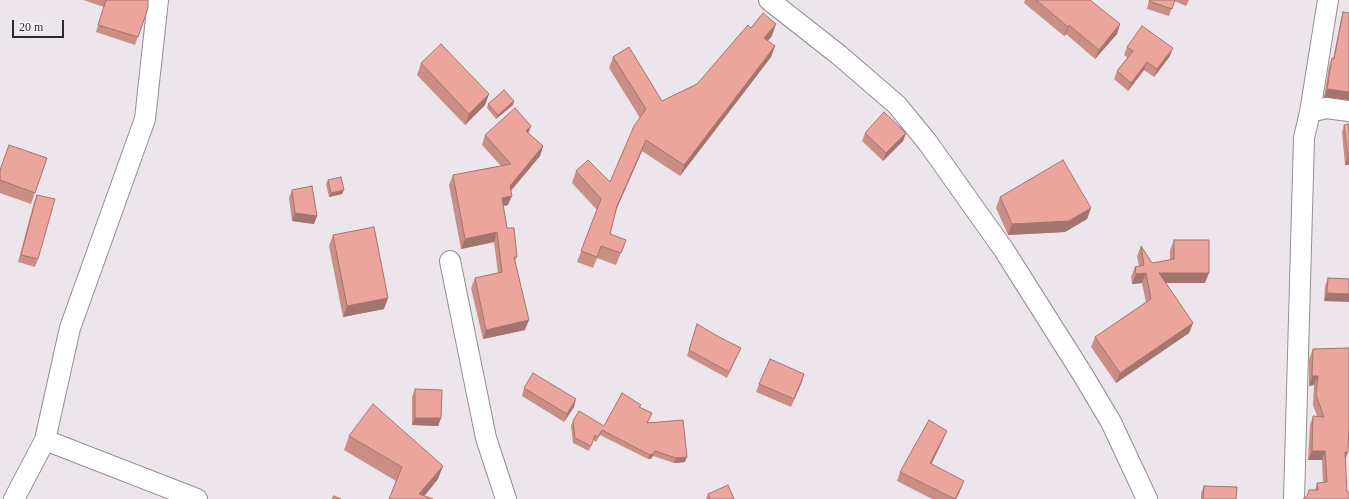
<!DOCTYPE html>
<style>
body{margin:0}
#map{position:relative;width:1349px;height:499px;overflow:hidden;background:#ece6ec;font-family:Georgia,serif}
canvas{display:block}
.scale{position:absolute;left:12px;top:20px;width:52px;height:18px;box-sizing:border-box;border:2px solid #2b292b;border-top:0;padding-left:5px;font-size:12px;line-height:14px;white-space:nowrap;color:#2b292b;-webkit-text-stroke:3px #f9f3f9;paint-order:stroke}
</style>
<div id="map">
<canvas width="1349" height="499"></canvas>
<div class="scale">20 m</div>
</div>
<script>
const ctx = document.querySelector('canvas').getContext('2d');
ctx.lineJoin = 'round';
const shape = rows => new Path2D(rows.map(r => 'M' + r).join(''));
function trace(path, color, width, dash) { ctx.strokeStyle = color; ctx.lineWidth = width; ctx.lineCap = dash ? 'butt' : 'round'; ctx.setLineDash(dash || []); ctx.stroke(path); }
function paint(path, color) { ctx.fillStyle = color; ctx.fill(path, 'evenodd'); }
const street = shape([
 [769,0,839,55,897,105,928,143,1004,250,1083,375,1111,422,1147,499],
 [1310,112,1328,0],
 [450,261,486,438,506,499],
 [45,440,197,499],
 [14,499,45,440,70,328,145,119,158,0],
 [1294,499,1304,138,1310,112,1326,108,1349,111]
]);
trace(street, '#938e93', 22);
trace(street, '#fff', 20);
paint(shape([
 [83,0,148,0,148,8,135,45,96,32,104,7],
 [1025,0,1090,0,1120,24,1117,34,1095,59,1066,34,1064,36,1024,3],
 [1149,0,1189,0,1186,6,1174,1,1169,16,1147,9],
 [1343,12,1349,100,1324,97,1329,66,1332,58,1333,59,1341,19],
 [751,28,772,36,768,41,775,46,771,57,680,176,642,151,616,210,610,234,626,240,616,265,597,258,593,268,577,262,597,210,572,183,576,171,610,182,640,118,609,68,613,57,662,101,697,84],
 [1127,47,1170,56,1154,77,1144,70,1128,91,1114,79,1117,71,1128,58,1124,55],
 [421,63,489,94,485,105,465,125,417,75],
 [514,101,513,105,496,119,487,108,488,104],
 [1344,125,1349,165,1345,165,1342,132],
 [531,126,528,133,543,146,540,156,511,191,508,205,503,206,507,228,517,257,515,261,525,330,483,339,471,288,475,278,498,273,494,242,461,249,449,185,453,175,501,166,482,145,485,135],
 [865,133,906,133,903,141,883,161,862,141],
 [47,158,31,204,0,193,0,169],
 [328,180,342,194,329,197,326,184],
 [292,190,317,216,314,224,292,221,289,198],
 [37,195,38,259,35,267,18,262,34,202],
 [1000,197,1091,208,1087,219,1065,232,1008,235,996,208],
 [333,235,388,298,384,309,343,317,329,246],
 [1174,240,1205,283,1166,283,1193,323,1189,333,1116,383,1091,347,1095,337,1146,302,1142,283,1132,284,1131,277,1135,267,1139,266,1137,256,1141,246,1152,263,1170,260,1170,250],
 [1328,278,1349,279,1324,301,1325,286],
 [697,324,719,337,741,348,727,378,687,356],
 [1313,349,1345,459,1347,492,1315,490,1317,483,1323,483,1322,460,1308,460,1310,425,1313,416,1317,416,1313,405,1314,385,1309,386,1309,359],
 [804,374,791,407,756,392,759,384],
 [524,388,574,407,564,422,522,396],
 [415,389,441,418,438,426,412,425,412,397],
 [641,405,640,407,652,413,648,422,685,462,674,463,653,456,651,459,648,459,600,435,596,442,593,440,589,451,573,443,571,426,573,421,604,426],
 [349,436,438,479,424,496,389,499,396,481,344,450],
 [943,440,931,464,960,491,956,499,932,499,897,481,900,472],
 [1204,486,1236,499,1201,499,1201,493],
 [708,494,734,499,706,499]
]), '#ca8e87');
paint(shape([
 [776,24,772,36,760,49,764,38],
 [1120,24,1117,34,1095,59,1099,50],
 [1069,25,1066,34,1064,36,1068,27],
 [775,46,771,57,680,176,684,165],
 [1173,48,1170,56,1154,77,1157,69],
 [1147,62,1144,70,1128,91,1131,83],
 [1327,89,1349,92,1349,100,1324,97],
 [489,94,485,105,465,125,469,114],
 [514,101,513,105,496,119,498,115],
 [531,126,527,136,526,131],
 [906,133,903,141,883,161,886,153],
 [646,140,642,151,613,217,617,206],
 [543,146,540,156,506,196,510,186],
 [1348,157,1349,157,1349,165,1345,165],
 [344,190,342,194,329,197,331,193],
 [512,196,508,205,498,207,502,198],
 [1091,208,1087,219,1065,232,1008,235,1012,224],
 [295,213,317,216,314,224,292,221],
 [497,232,494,242,461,249,465,239],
 [1146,273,1142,283,1132,284,1136,274],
 [1159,273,1209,273,1205,283,1155,283],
 [1327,293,1349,294,1349,302,1324,301],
 [388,298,384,309,343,317,347,306],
 [529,320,525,330,483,339,486,330],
 [1193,323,1189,333,1116,383,1120,373],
 [804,374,802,382,791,407,794,399],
 [1312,376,1318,376,1314,385,1309,386],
 [576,399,574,407,564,422,567,414],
 [415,418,441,418,438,426,412,425],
 [947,431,943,440,927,473,930,463],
 [655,451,651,459,648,459,650,455],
 [1312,451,1325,451,1322,460,1308,460],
 [1345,452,1348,452,1345,461],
 [687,457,685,462,674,463,676,458],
 [443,466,438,479,422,499,419,494],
 [964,481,960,491,956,499,955,499]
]), '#a4746e');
const building = shape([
 [106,0,148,0,148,8,138,37,98,25,106,0],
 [1036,0,1090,0,1120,24,1099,50,1069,25,1068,27,1036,0],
 [1150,0,1175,0,1172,9,1149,1,1150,0],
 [1343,12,1349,13,1349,92,1327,89,1332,58,1334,59,1343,12],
 [763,13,776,24,764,38,775,46,684,165,646,140,617,206,610,234,626,240,621,253,601,246,597,257,581,251,601,199,576,171,588,160,610,182,634,126,646,109,613,57,629,47,662,101,697,84,748,25,751,28,763,13],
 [1142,26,1173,48,1157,69,1147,62,1131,83,1117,71,1133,51,1127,47,1142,26],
 [441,44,489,94,469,114,421,63,441,44],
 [504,90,514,101,498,115,488,104,504,90],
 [515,108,531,126,526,131,543,146,510,186,512,196,502,198,507,228,514,228,517,257,514,257,529,320,486,330,475,278,502,272,497,232,465,239,453,175,511,164,485,135,515,108],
 [884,112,906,133,886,153,865,133,884,112],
 [1349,124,1349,157,1348,157,1344,125,1349,124],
 [9,145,47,158,35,193,0,180,0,170,9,145],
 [1063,160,1091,208,1069,221,1012,224,1000,197,1063,160],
 [341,177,344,190,331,193,328,180,341,177],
 [312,186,317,216,295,213,292,190,312,186],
 [37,195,55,199,38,259,21,255,37,195],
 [374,227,388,298,347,306,333,235,374,227],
 [1174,240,1209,240,1209,273,1159,273,1193,323,1120,373,1095,337,1151,299,1146,273,1136,274,1135,267,1144,265,1141,246,1152,263,1174,259,1174,240],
 [1328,278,1349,279,1349,294,1327,293,1328,278],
 [697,324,719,337,741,348,729,372,689,350,697,324],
 [1349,348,1349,425,1348,452,1345,452,1347,492,1349,492,1349,499,1303,499,1307,496,1309,490,1318,490,1317,483,1327,482,1325,451,1312,451,1313,416,1324,417,1316,395,1318,376,1312,376,1313,349,1349,348],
 [770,359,804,374,794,399,759,384,770,359],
 [533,373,576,399,567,414,524,388,533,373],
 [415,389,442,390,441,418,415,418,415,389],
 [622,393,641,405,639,407,652,413,647,423,683,420,687,457,676,458,655,451,653,454,650,455,602,430,598,437,595,435,591,446,575,438,573,421,579,411,604,426,622,393],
 [373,404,443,466,419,494,433,499,389,499,402,467,349,436,373,404],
 [929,420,947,431,930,463,964,481,955,499,900,472,929,420],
 [728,485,734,499,710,499,708,494,728,485],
 [1204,486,1237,487,1236,499,1203,499,1204,486],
 [334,496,341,499,332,499,334,496]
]);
paint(building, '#eba59d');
trace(building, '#a4746e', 1);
</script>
